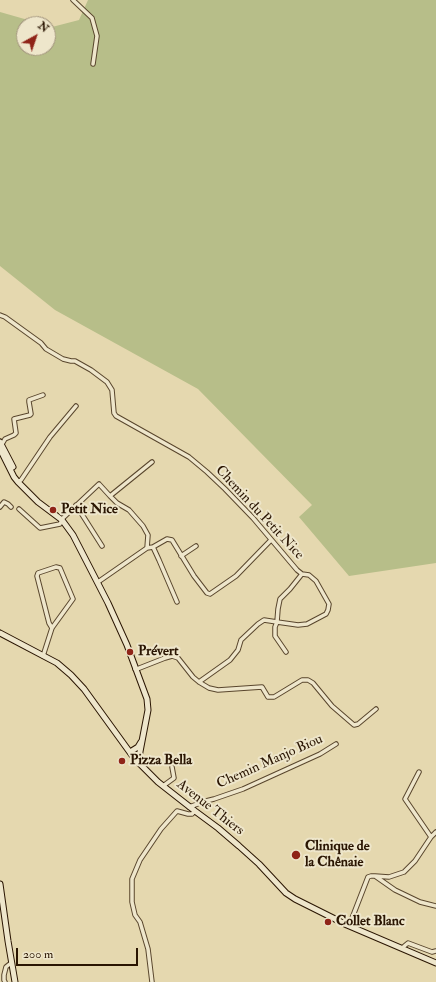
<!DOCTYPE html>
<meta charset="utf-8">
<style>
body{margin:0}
#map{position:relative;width:436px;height:982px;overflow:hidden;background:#e5d8af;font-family:"IM FELL Double Pica",serif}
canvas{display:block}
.north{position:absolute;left:16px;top:16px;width:40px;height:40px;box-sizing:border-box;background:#eee6cb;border:1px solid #a0927b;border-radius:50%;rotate:40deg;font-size:11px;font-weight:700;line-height:16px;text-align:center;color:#2a1502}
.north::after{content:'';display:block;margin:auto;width:14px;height:18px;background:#8f2418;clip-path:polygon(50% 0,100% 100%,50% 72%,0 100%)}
.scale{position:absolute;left:16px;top:948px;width:122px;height:18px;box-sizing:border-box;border:2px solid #2a1502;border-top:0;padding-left:5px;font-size:12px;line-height:14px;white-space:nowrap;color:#2a1502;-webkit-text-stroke:3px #eee6cb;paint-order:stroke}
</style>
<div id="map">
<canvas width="436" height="982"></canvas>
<div class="north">N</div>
<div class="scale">200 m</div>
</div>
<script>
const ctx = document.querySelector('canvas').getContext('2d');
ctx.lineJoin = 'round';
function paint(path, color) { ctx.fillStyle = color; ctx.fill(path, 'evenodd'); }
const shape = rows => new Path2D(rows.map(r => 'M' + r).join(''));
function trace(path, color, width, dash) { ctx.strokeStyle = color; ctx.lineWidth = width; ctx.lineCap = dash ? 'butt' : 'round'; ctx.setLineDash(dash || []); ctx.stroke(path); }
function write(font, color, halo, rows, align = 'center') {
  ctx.font = font + ' "IM FELL Double Pica",serif'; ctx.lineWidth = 4; ctx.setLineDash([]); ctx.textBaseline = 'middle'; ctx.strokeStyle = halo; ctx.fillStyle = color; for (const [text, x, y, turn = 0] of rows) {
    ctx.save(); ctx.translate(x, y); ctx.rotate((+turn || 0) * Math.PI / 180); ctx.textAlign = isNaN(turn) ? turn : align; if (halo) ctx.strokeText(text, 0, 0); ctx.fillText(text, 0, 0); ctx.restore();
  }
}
paint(shape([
 [88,0,436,0,436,563,349,576,299,517,312,505,198,389,55,310,0,266,0,12,42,24,24,24,24,48,48,48,48,26,52,27,79,20]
]), '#b7be89');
const street = shape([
 [73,0,92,18,97,36,93,64],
 [0,315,5,317,41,343,46,349,63,359,71,361,75,361,91,370,107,382,112,390,114,413,116,416,189,457,207,472,225,489,253,518,297,570,302,574],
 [1,446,5,439,14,435,16,433,14,419,30,415,31,414,29,402,29,400,43,395],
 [18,482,21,480,50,437,76,406],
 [110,496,117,503,129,510,143,526,148,535,147,548],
 [76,505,102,546],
 [0,507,4,502,8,504,11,507],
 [19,509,40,528,60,524,63,518,99,484,110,496,152,462],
 [153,547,159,560,177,602],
 [181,556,196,546],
 [302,574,309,575,316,581,329,604,328,610,326,614,307,624,298,625,277,622,278,609,280,599,290,589,302,574],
 [98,582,147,548,153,547,167,539,172,540,194,576,207,593,210,594,236,576,271,540],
 [43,656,52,628,73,599,60,568,56,567,38,573,37,576,49,623,52,628],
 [135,669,137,669,165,658,172,656,178,658,193,677,199,682,209,688,218,690,262,687,268,697,274,697,302,680,308,680,313,683,332,706,354,725,358,724,376,709],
 [199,682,230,660,238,650,241,640,258,624,264,620,277,622,275,627,275,636,286,652],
 [419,772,405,799,431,837],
 [163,786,174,778,172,767],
 [189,807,206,801,214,799,243,789,320,754,336,744],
 [375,876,389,877,404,872,415,861,431,837,436,832],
 [349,926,368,877,371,876,375,876,395,890,420,902,436,906],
 [402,948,408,943,432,952,436,951],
 [5,982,4,980,4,975,6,967,11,963],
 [152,982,148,949,140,922,135,915,132,902,132,879,140,860,161,829,177,811,188,814,192,814,195,811]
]);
const secondary = shape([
 [0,442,13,467],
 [0,449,14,477,18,482,38,502,62,520,73,535,108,603,127,645,147,699,148,710,138,762],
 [0,633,57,663,71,675,84,689,134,758,158,782,195,811,218,828,239,846,259,864,286,893,295,899,347,925,436,963],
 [130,752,138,747,141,742],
 [0,884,8,941,15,982]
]);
trace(street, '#59462d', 5.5);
trace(secondary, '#2a1502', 7);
trace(street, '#eee6cb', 3.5);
trace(secondary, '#eee6cb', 5);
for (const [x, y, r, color] of [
 [53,510,4,"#8f2418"],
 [130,652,4,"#8f2418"],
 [122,761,4,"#8f2418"],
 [296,855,5,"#8f2418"],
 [328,922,4,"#8f2418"]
]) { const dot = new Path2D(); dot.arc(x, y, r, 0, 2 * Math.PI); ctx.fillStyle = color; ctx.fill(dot); trace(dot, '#eee6cb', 1.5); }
write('bold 14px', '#2a1502', '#eee6cb', [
 ["Petit Nice",61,510],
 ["Prévert",138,652],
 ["Pizza Bella",130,761],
 ["Clinique de",305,847],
 ["la Chênaie",305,863],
 ["Collet Blanc",336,922]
], 'left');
write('14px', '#2a1502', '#eee6cb', [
 ["Chemin du Petit Nice",259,513,47],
 ["Chemin Manjo Biou",270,762,-24],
 ["Avenue Thiers",210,808,38]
]);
</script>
